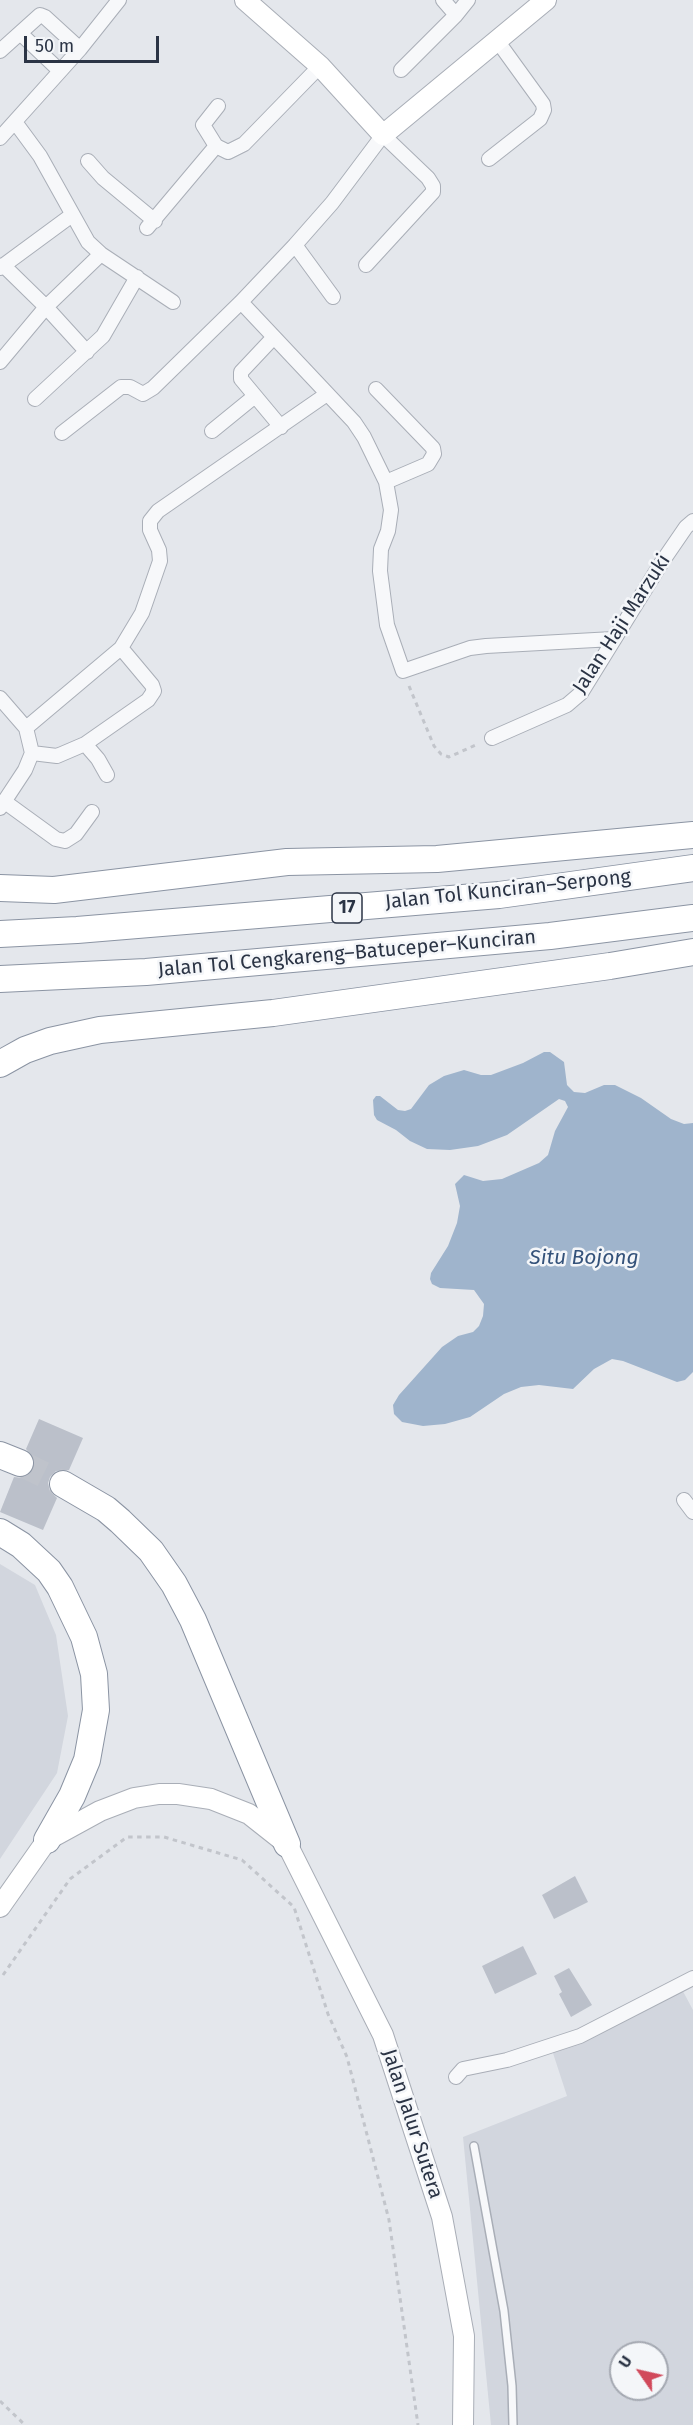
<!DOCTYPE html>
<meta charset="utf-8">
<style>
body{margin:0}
#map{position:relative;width:693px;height:2425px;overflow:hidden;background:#e4e7ec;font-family:"Fira Sans",sans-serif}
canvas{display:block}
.north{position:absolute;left:609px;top:2341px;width:60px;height:60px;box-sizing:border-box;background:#f4f6f9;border:2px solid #a4a8b1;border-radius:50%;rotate:304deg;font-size:16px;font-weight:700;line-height:24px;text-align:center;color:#2b3445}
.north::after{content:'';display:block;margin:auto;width:21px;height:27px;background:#d1495b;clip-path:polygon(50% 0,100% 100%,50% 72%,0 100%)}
.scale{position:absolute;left:24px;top:36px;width:135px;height:27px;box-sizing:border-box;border:3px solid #2b3445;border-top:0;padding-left:8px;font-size:18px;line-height:21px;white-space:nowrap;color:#2b3445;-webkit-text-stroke:4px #f4f6f9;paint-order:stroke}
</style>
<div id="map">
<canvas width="693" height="2425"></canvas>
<div class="north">U</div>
<div class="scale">50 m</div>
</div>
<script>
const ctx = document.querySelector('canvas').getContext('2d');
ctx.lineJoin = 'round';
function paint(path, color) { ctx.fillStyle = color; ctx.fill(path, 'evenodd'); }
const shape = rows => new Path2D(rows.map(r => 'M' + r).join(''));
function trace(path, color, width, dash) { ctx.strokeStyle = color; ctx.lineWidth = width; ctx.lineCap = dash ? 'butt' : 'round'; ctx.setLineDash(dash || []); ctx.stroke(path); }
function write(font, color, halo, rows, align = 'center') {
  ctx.font = font + ' "Fira Sans",sans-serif'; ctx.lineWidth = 5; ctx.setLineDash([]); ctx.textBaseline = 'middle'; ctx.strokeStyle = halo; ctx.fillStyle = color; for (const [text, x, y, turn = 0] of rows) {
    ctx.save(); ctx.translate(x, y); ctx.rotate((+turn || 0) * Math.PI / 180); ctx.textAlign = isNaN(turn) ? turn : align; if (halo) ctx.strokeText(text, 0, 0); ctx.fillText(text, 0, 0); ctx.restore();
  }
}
paint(shape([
 [0,1564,35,1585,56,1635,68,1716,57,1773,0,1859],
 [678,1982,693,2010,693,2425,491,2425,463,2137,567,2096,551,2047],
 [621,2353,657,2353,657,2389,621,2389]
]), '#d2d6de');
paint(shape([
 [544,1052,550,1052,564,1062,567,1085,574,1092,585,1093,604,1085,615,1085,641,1098,671,1119,684,1124,693,1123,693,1372,685,1380,677,1382,623,1361,612,1359,594,1369,573,1389,539,1385,521,1387,504,1394,470,1417,445,1424,423,1426,402,1422,394,1414,393,1405,399,1395,442,1347,458,1336,473,1332,479,1326,483,1316,484,1304,474,1290,440,1288,432,1284,430,1279,431,1273,448,1246,457,1223,460,1206,455,1184,464,1175,483,1181,502,1179,539,1163,548,1155,555,1131,568,1107,565,1101,559,1099,507,1135,478,1146,450,1150,427,1149,410,1141,396,1130,377,1120,374,1115,373,1100,376,1096,380,1096,398,1110,405,1111,411,1109,429,1085,444,1076,464,1070,481,1075,491,1075,523,1063]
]), '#9fb4cc');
paint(shape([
 [39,1419,83,1438,69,1470,56,1471,50,1477,48,1483,50,1491,57,1498,43,1530,0,1512,14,1477,23,1478,30,1474,34,1469,35,1460,26,1449],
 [575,1876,588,1902,554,1919,542,1895],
 [523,1946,537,1974,495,1994,482,1966],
 [569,1968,592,2005,571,2017,559,1994,562,1992,554,1976]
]), '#bbc0ca');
trace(shape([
 [20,1463,63,1484]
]), '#bfc3cb', 26, [26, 13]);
const service = shape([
 [474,2146,504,2311,512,2386,513,2425]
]);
const minor = shape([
 [456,15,468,0],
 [20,33,40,15,45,17,80,49],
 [0,51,20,33,60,71],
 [401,70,456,15,443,0],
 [15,122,40,156,88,242,101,254,173,302],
 [0,138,80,49,119,0],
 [216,146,228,152,244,144,320,66],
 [489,159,540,119,544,110,543,104,496,39],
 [88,161,103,178,155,221],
 [147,228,216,146,203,125,218,106],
 [295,245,333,297],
 [3,265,46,307,87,352],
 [0,268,72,215],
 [241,302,354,422,364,437,386,482,391,510,388,531,381,549,380,571,387,625,403,671,470,648,486,646,613,639],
 [273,338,241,372,241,379,281,427],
 [0,362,46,307,101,254],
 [376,389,433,448,434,454,428,464,386,482],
 [35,399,103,336,137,277],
 [212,431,255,396],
 [62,433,121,387,130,387,143,394,153,388,241,302,295,245,332,203,383,135,428,178,433,186,433,192,366,265],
 [0,698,26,728,32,753,25,770,0,808],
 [26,728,121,648],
 [492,738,567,705,581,693,662,562,686,527,693,521],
 [85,744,98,759,107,775],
 [32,753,57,756,85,744,148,700,154,691,152,685,121,648,142,613,160,561,159,550,150,530,150,521,158,511,327,394],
 [5,802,56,839,65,841,76,834,92,812],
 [684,1500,693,1512],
 [456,2077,463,2069,507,2060,580,2036,693,1978]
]);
const secondary = shape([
 [245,0,320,66,383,135,546,0],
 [0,1907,47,1840,100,1811,134,1798,159,1794,178,1794,211,1799,249,1814,287,1844,383,2035,442,2217,464,2336,463,2425]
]);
const motorway = shape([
 [0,888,54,890,287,862,437,859,693,835],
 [0,934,77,930,499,895,693,868],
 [0,979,146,972,550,936,693,918],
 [0,1064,25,1050,50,1041,100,1030,273,1013,610,966,693,952],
 [0,1455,20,1463],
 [63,1484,106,1509,120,1521,151,1551,174,1584,193,1620,287,1844],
 [0,1532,21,1545,49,1571,60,1587,84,1637,94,1674,96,1710,87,1760,72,1796,47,1840]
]);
trace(service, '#a9aeb7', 10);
trace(minor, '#a9aeb7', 16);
trace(secondary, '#a9aeb7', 22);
trace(motorway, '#8b94a3', 28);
trace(shape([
 [409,686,434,746,441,754,449,757,478,744],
 [3,1975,70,1879,127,1837,164,1837,242,1860,294,1907,328,2014,347,2057,389,2220,418,2425],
 [0,2401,25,2425]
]), '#c2c5cb', 3, [4.5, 4.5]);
trace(service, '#f7f8fa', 7);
trace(minor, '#f7f8fa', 14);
trace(secondary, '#fff', 20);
trace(motorway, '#fff', 26);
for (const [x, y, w] of [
 [347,908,30]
]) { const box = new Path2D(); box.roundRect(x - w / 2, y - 15, w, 30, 4.5); ctx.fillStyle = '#f4f6f9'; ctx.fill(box); trace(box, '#2b3445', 1.5); }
write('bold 18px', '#2b3445', null, [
 ["17",347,908]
]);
write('20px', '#2b3445', '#f4f6f9', [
 ["Jalan Haji Marzuki",622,624,-57],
 ["Jalan Tol Kunciran–Serpong",508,890,-6],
 ["Jalan Tol Cengkareng–Batuceper–Kunciran",347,954,-5],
 ["Jalan Jalur Sutera",412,2124,72]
]);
write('italic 21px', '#34527a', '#f4f6f9', [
 ["Situ Bojong",584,1258]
]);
</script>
